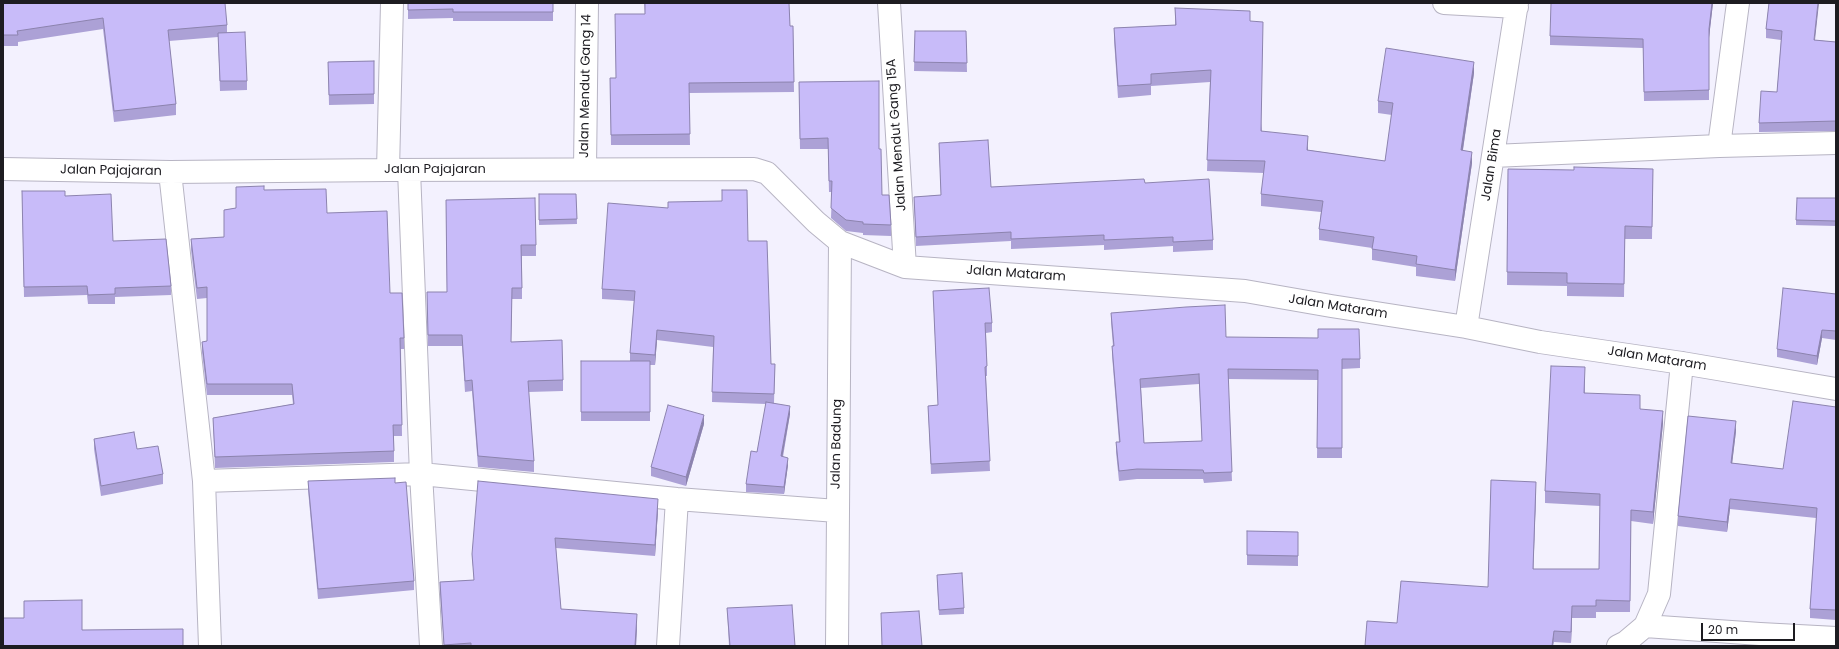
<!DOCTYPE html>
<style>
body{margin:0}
#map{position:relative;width:1839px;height:649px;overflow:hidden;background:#f3f1fe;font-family:Poppins,sans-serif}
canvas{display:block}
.frame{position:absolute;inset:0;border:4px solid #1d1c21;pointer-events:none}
.scale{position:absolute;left:1701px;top:623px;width:94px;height:18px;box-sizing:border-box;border:2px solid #1d1c21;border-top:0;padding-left:5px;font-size:12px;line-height:14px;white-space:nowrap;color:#1d1c21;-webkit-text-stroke:3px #fff;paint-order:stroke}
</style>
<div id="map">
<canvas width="1839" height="649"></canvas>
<div class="frame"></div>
<div class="scale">20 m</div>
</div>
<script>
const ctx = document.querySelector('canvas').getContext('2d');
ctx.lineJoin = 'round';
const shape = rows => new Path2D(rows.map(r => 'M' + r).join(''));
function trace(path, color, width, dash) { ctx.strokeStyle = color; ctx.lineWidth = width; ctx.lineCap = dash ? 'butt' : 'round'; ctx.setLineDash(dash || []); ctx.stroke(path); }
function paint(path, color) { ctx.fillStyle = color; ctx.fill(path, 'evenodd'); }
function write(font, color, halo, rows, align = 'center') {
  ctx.font = font + ' Poppins,sans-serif'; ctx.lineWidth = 3; ctx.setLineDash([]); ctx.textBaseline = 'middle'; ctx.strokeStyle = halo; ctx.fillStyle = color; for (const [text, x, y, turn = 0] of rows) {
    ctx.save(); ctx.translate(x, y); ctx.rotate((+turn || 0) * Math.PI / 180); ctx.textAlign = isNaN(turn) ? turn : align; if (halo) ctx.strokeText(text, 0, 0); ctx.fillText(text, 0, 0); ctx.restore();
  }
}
const minor = shape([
 [889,3,905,267],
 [1444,3,1517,7],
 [1719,146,1738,3],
 [1493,156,1719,146,1836,143],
 [3,169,170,172,388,170,754,169,767,173,816,222,840,242,905,267,1245,291,1331,306,1466,327,1540,342,1682,363,1836,389],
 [585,169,587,3],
 [388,170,392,3],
 [409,170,421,474,431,646],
 [170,172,204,481,210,646],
 [1466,327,1517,3],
 [204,481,421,474,677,499,837,511],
 [1645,626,1760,634,1836,638],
 [668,646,677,499],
 [837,646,840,242],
 [1618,646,1626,642,1645,626,1659,594,1682,363]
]);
trace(minor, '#b7b4c3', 24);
trace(minor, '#fff', 22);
paint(shape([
 [3,3,227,25,227,32,247,81,247,90,220,91,218,37,169,41,176,104,176,115,114,122,103,29,18,42,18,46,3,46],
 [408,3,553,3,553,21,453,21,453,18,408,19],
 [644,3,789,3,790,26,793,26,794,92,689,93,690,145,611,145,610,78,616,78,645,14],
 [1713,3,1709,37,1709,100,1644,101,1643,48,1550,45,1550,36],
 [1769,3,1815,40,1836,42,1836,131,1759,132,1759,123,1777,92,1781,40,1766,38,1766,29],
 [1175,8,1250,21,1262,131,1308,147,1308,150,1385,161,1392,115,1378,113,1378,101,1474,73,1463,150,1472,163,1455,281,1416,276,1416,267,1372,260,1372,248,1319,240,1319,229,1321,212,1261,206,1261,194,1264,173,1207,171,1210,82,1151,86,1151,95,1118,98,1114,40,1114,28,1175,25],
 [915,31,966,31,967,72,914,71],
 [374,61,374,104,329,105,328,62],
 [799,82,879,149,882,195,891,225,891,236,863,235,863,233,846,231,831,218,832,192,829,192,828,149,800,149],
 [939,143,991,187,1145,183,1213,240,1213,250,1173,252,1173,246,1104,250,1104,245,1011,249,1011,241,916,246,914,197,941,195],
 [1508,169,1574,170,1653,169,1652,239,1625,239,1624,297,1567,296,1567,286,1507,285],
 [264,190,327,213,390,293,404,338,404,349,401,349,402,436,394,436,394,462,215,468,213,418,293,404,292,395,207,395,202,352,202,342,207,341,207,298,197,299,191,250,191,239,224,237,224,210,236,208],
 [22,191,65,196,113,241,171,286,171,295,115,297,115,304,88,304,87,295,24,297],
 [539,194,576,194,577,224,539,225],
 [1836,198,1836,226,1796,225,1796,220],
 [446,200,536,245,536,256,522,256,522,299,512,299,511,342,563,380,563,391,528,392,534,461,534,472,478,467,472,391,465,392,462,346,428,346,427,292,447,292],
 [748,241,771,364,775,364,774,403,790,414,783,457,788,465,784,494,746,492,746,484,757,452,766,404,712,402,713,347,657,340,655,365,650,365,650,421,581,421,581,361,630,361,630,353,634,301,602,299,602,289],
 [933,291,992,323,992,332,986,333,987,366,987,376,986,376,990,471,931,474,928,406,938,405],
 [1836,294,1836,340,1822,338,1817,365,1777,357,1777,349],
 [1111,313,1226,337,1360,359,1360,368,1342,369,1342,458,1317,458,1318,380,1228,379,1232,481,1204,483,1203,479,1137,479,1119,481,1116,452,1116,442,1119,442,1112,355,1112,346,1113,346,1111,322],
 [1199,384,1202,441,1144,443,1141,388],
 [1585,379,1585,393,1640,409,1663,423,1653,524,1631,521,1630,612,1596,612,1596,618,1572,618,1571,643,1554,642,1553,646,1365,646,1397,623,1488,587,1536,493,1533,569,1599,569,1600,506,1545,503,1545,491],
 [1836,407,1836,620,1810,618,1810,609,1816,518,1730,509,1727,532,1678,526,1678,516,1736,431,1732,463,1783,469],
 [704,424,686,486,651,476,651,467],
 [94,439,137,449,163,474,163,484,101,496,94,449],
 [308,481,395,483,414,581,414,590,318,599,308,490],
 [658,510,655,556,556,548,561,609,637,625,636,646,444,646,440,593,440,582,474,580,472,554],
 [1247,531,1298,532,1298,566,1247,565],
 [937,580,964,608,964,614,939,615],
 [727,608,795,646,729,646]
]), '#aca1d6');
paint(shape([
 [1712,3,1713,3,1709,38,1709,29],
 [1818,3,1819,3,1814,49,1814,40],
 [1474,62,1474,73,1461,162,1461,150],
 [1308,136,1308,147,1307,161,1307,150],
 [1472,152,1472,163,1455,281,1455,270],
 [657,330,657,340,655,365,655,355],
 [1822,330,1822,338,1817,365,1817,356],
 [790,406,790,414,781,464,781,456],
 [1663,411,1663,423,1653,524,1653,512],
 [704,415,704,424,686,486,686,477],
 [1736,421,1736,431,1731,473,1731,463],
 [788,458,788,465,784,494,784,487],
 [1536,482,1536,493,1533,580,1533,569],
 [658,499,658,510,655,556,655,545],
 [1730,499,1730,509,1727,532,1727,522],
 [1572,606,1572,618,1571,643,1571,632],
 [637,614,637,625,636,646,635,646],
 [1554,631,1553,646,1552,646]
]), '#8c83ae');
const building = shape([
 [3,3,225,3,227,25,168,30,176,104,114,111,103,18,17,31,18,35,3,35,3,3],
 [408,3,553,3,553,12,453,12,453,9,408,10,408,3],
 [645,3,789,3,790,26,793,26,794,82,689,83,690,134,611,135,610,78,616,78,615,14,645,14,645,3],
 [1551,3,1712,3,1709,29,1709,90,1644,92,1643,39,1550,36,1551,3],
 [1769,3,1818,3,1814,40,1836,42,1836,121,1759,123,1761,91,1777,92,1782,31,1766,29,1769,3],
 [1175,8,1250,11,1250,21,1263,22,1261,131,1308,136,1307,150,1385,161,1393,103,1378,101,1386,48,1474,62,1461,150,1472,152,1455,270,1416,264,1417,256,1372,249,1374,237,1319,229,1323,201,1261,194,1265,161,1207,160,1211,70,1151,74,1151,84,1118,86,1114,28,1176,25,1175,8],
 [915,31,966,31,967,63,914,62,915,31],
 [245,32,247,81,220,81,218,33,245,32],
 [374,61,374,94,329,95,328,62,374,61],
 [879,81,879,149,881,149,882,195,889,195,891,225,863,224,863,222,846,220,831,208,832,181,829,181,828,138,800,139,799,82,879,81],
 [988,140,991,187,1144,179,1145,183,1209,179,1213,240,1173,242,1173,237,1104,240,1104,235,1011,239,1011,232,916,237,914,197,941,195,939,143,988,140],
 [1574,167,1653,169,1652,227,1625,226,1624,284,1567,283,1567,273,1507,272,1508,169,1574,170,1574,167],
 [264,186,264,190,326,189,327,213,387,211,390,293,402,293,404,338,400,338,402,425,393,425,394,451,215,457,213,418,294,404,292,384,207,384,202,342,207,341,207,287,197,288,191,239,224,237,224,210,236,208,236,187,264,186],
 [722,190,747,190,748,241,767,241,771,364,775,364,774,394,712,392,714,336,657,330,655,355,630,353,635,291,602,289,608,203,668,208,668,202,722,201,722,190],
 [22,191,65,191,65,196,111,194,113,241,166,239,171,286,115,288,115,294,88,295,87,286,24,287,22,191],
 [539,194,576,194,577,219,539,220,539,194],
 [535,198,536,245,521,245,522,288,512,288,511,342,562,340,563,380,528,381,534,461,478,456,472,380,465,381,462,335,428,335,427,292,447,292,446,200,535,198],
 [1797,198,1836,198,1836,221,1796,220,1797,198],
 [989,288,992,323,985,323,987,366,985,367,990,461,931,464,928,406,938,405,933,291,989,288],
 [1783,288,1836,294,1836,331,1822,330,1817,356,1777,349,1783,288],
 [1225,305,1226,337,1318,338,1318,329,1359,329,1360,359,1342,359,1342,448,1317,448,1318,370,1228,369,1232,472,1204,473,1203,470,1137,469,1119,471,1116,442,1120,442,1112,346,1114,346,1111,313,1186,307,1225,305],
 [1199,374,1202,441,1144,443,1140,379,1199,374],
 [581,361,650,361,650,412,581,412,581,361],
 [1551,366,1585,367,1584,393,1640,395,1640,409,1663,411,1653,512,1631,510,1630,601,1596,600,1596,606,1572,606,1571,632,1554,631,1552,646,1365,646,1367,621,1397,623,1401,581,1488,587,1491,480,1536,482,1533,569,1599,569,1600,494,1545,491,1551,366],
 [1793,401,1836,407,1836,610,1810,609,1817,508,1730,499,1727,522,1678,516,1688,416,1736,421,1731,463,1783,469,1793,401],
 [766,402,790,406,781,456,788,458,784,487,746,484,751,451,757,452,766,402],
 [668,405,704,415,686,477,651,467,668,405],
 [134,432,137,449,158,446,163,474,101,486,94,439,134,432],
 [395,478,395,483,406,482,414,581,318,589,308,481,395,478],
 [478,481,658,499,655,545,555,538,561,609,637,614,635,646,471,646,471,643,444,645,440,582,474,580,472,554,478,481],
 [1247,531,1298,532,1298,556,1247,555,1247,531],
 [962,573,964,608,939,610,937,575,962,573],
 [82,600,82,630,183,629,183,646,3,646,3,618,24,618,24,601,82,600],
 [792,605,795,646,730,646,727,608,792,605],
 [919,611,922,646,882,646,881,613,919,611]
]);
paint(building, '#c8bbf9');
trace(building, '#8c83ae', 1);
write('13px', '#1d1c21', '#fff', [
 ["Jalan Mendut Gang 14",586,86,-89],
 ["Jalan Mendut Gang 15A",897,135,-94],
 ["Jalan Bima",1492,165,-81],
 ["Jalan Pajajaran",435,170],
 ["Jalan Pajajaran",111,171,1],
 ["Jalan Mataram",1016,274,4],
 ["Jalan Mataram",1338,307,9],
 ["Jalan Mataram",1657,359,9],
 ["Jalan Badung",837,444,-89]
]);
</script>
